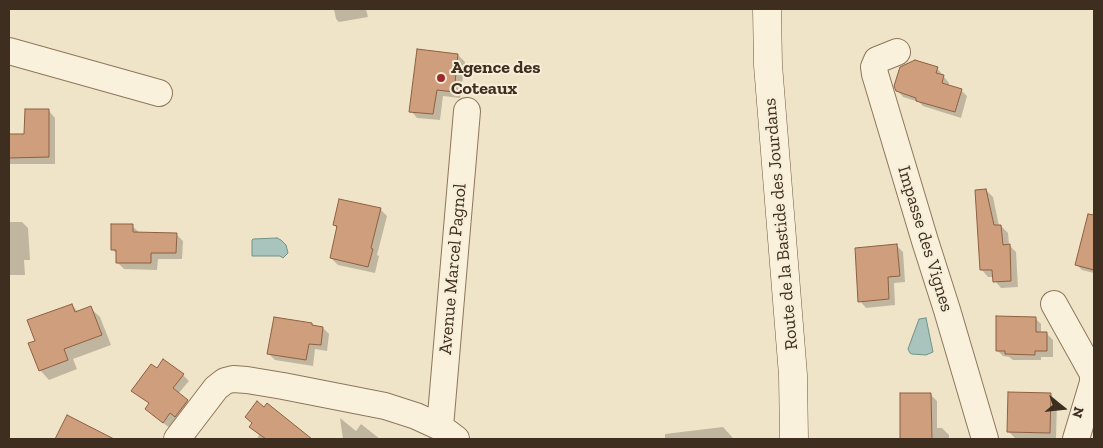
<!DOCTYPE html>
<style>
body{margin:0}
#map{position:relative;width:1103px;height:448px;overflow:hidden;background:#f0e4c8;font-family:"Zilla Slab",serif}
canvas{display:block}
.frame{position:absolute;inset:0;border:10px solid #3d2e20;pointer-events:none}
.north{position:absolute;left:1038px;top:383px;width:50px;height:50px;-webkit-text-stroke:4px #f7eed8;paint-order:stroke;rotate:106deg;font-size:14px;font-weight:700;line-height:20px;text-align:center;color:#3d2e20}
.north::after{content:'';display:block;margin:auto;width:18px;height:22px;background:#3d2e20;clip-path:polygon(50% 0,100% 100%,50% 72%,0 100%)}
</style>
<div id="map">
<canvas width="1103" height="448"></canvas>
<div class="frame"></div>
<div class="north">N</div>
</div>
<script>
const ctx = document.querySelector('canvas').getContext('2d');
ctx.lineJoin = 'round';
function paint(path, color) { ctx.fillStyle = color; ctx.fill(path, 'evenodd'); }
const shape = rows => new Path2D(rows.map(r => 'M' + r).join(''));
function trace(path, color, width, dash) { ctx.strokeStyle = color; ctx.lineWidth = width; ctx.lineCap = dash ? 'butt' : 'round'; ctx.setLineDash(dash || []); ctx.stroke(path); }
function write(font, color, halo, rows, align = 'center') {
  ctx.font = font + ' "Zilla Slab",serif'; ctx.lineWidth = 4; ctx.setLineDash([]); ctx.textBaseline = 'middle'; ctx.strokeStyle = halo; ctx.fillStyle = color; for (const [text, x, y, turn = 0] of rows) {
    ctx.save(); ctx.translate(x, y); ctx.rotate((+turn || 0) * Math.PI / 180); ctx.textAlign = isNaN(turn) ? turn : align; if (halo) ctx.strokeText(text, 0, 0); ctx.fillText(text, 0, 0); ctx.restore();
  }
}
const water = shape([
 [277,238,281,240,286,245,288,253,283,258,280,256,252,256,252,240,253,239,277,238],
 [926,318,933,352,926,355,912,354,910,353,908,349,919,319,926,318]
]);
paint(water, '#a9c4bc');
trace(water, '#6f938a', 1);
paint(shape([
 [334,9,366,9,368,17,339,22,336,19],
 [458,55,465,62,460,98,443,96,440,120,417,118,411,111],
 [937,68,949,83,949,86,961,90,967,96,961,118,923,106,919,102,903,97,897,90],
 [49,111,55,118,55,164,9,164,9,135,25,135],
 [986,190,993,197,999,226,1001,226,1008,233,1009,245,1016,252,1018,287,1001,288,995,281,994,277,988,277,982,270],
 [380,209,387,216,377,255,379,256,375,273,338,265,331,258,338,229,334,225],
 [9,222,22,222,28,228,30,260,24,260,25,275,9,275],
 [132,226,140,233,176,234,183,241,182,259,158,259,157,270,124,269,117,262,117,254,112,249],
 [1086,226,1094,228,1094,273,1082,270,1076,264],
 [897,246,903,252,905,282,894,283,895,305,866,308,860,301],
 [72,305,78,312,90,308,100,317,111,345,73,359,77,369,49,380,40,370,36,342],
 [1035,318,1041,324,1041,333,1047,334,1053,340,1053,357,1041,357,1041,360,1013,360,1009,357,1003,356,997,350],
 [312,324,314,327,323,328,329,334,327,351,315,349,313,366,275,360,269,354],
 [157,370,183,375,189,381,178,394,193,406,170,428,152,415,150,404,133,391],
 [901,394,930,394,937,401,937,428,942,428,949,435,949,439,902,439],
 [1050,394,1057,401,1056,439,1015,438,1008,431],
 [267,405,310,439,257,439,259,435,251,427],
 [340,418,356,431,361,424,380,439,343,439],
 [723,427,732,437,733,439,665,439,665,434]
]), '#0003');
const building = shape([
 [417,49,458,54,454,92,437,90,433,114,409,112,417,49],
 [915,60,938,67,936,73,944,75,942,83,962,89,955,112,916,101,916,98,896,91,894,86,900,67,915,60],
 [25,109,49,109,49,157,9,158,9,134,24,134,25,109],
 [986,189,994,225,1001,225,1003,245,1010,244,1011,281,993,282,992,270,980,270,975,190,986,189],
 [339,199,381,208,371,248,373,249,368,267,330,258,337,226,333,225,339,199],
 [1088,214,1094,215,1094,270,1075,265,1088,214],
 [111,224,133,224,133,232,177,233,176,253,151,253,151,263,116,263,116,250,111,250,111,224],
 [897,244,900,276,888,277,889,299,858,302,855,248,897,244],
 [72,304,75,312,91,306,102,335,64,349,68,360,39,371,28,343,35,341,27,320,72,304],
 [996,316,1036,317,1036,332,1047,332,1047,351,1035,351,1035,355,1005,354,1005,351,996,351,996,316],
 [274,317,312,323,312,325,323,327,321,345,309,344,306,360,267,354,274,317],
 [163,359,184,374,173,388,188,400,175,417,170,413,163,423,145,409,149,403,131,391,151,364,157,368,163,359],
 [1008,392,1051,393,1050,433,1007,432,1008,392],
 [900,393,931,393,932,439,900,439,900,393],
 [257,401,264,407,267,403,312,439,266,439,249,427,252,423,245,417,257,401],
 [67,415,114,439,55,439,67,415]
]);
paint(building, '#cf9f7d');
trace(building, '#8d5f41', 1);
const street = shape([
 [9,51,159,93],
 [897,52,877,60,874,67,875,74,925,241,947,310,985,439],
 [1054,304,1093,374,1093,382,1091,389,1076,439],
 [177,439,216,388,225,381,233,379,247,380,283,386,385,406,416,416,440,427],
 [456,439,440,427,467,111]
]);
const secondary = shape([
 [767,9,768,65,793,375,794,439]
]);
trace(street, '#8d765c', 28);
trace(secondary, '#6f573f', 29);
trace(street, '#faf1dc', 26);
trace(secondary, '#faf1dc', 28);
for (const [x, y, r, color] of [
 [441,78,5,"#9e2a2b"]
]) { const dot = new Path2D(); dot.arc(x, y, r, 0, 2 * Math.PI); ctx.fillStyle = color; ctx.fill(dot); trace(dot, '#f7eed8', 2); }
write('bold 18px', '#3d2e20', '#f7eed8', [
 ["Agence des",451,68],
 ["Coteaux",451,89]
], 'left');
write('18px', '#3d2e20', '#f7eed8', [
 ["Route de la Bastide des Jourdans",781,224,-95],
 ["Impasse des Vignes",925,239,73],
 ["Avenue Marcel Pagnol",453,269,-85]
]);
</script>
